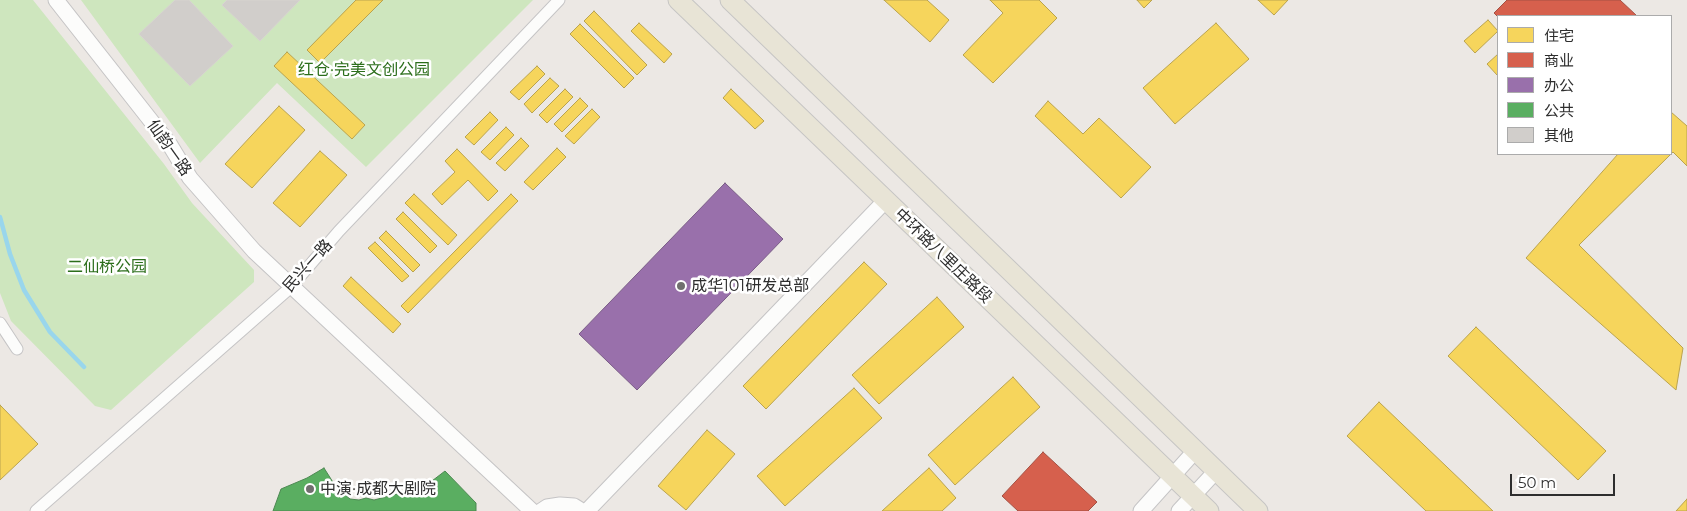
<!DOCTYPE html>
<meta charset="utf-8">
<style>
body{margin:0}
#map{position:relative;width:1687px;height:511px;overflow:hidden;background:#ece8e4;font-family:Montserrat,"Noto Sans SC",sans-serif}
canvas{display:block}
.legend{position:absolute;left:1497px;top:15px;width:175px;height:140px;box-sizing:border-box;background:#fff;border:1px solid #ababab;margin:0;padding:6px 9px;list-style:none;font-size:15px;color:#2e2e2e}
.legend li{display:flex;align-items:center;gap:10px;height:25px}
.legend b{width:25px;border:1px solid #ababab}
.scale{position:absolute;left:1510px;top:474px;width:105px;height:22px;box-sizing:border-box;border:2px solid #2e2e2e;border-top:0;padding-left:6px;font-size:15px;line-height:18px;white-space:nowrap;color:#2e2e2e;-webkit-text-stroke:4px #fff;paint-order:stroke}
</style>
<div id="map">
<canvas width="1687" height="511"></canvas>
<ul class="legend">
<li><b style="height:14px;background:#f6d55c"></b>住宅</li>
<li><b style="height:14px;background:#d6604d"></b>商业</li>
<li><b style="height:14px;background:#9970ab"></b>办公</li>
<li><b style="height:14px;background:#5aae61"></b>公共</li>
<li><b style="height:14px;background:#d1cecb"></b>其他</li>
</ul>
<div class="scale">50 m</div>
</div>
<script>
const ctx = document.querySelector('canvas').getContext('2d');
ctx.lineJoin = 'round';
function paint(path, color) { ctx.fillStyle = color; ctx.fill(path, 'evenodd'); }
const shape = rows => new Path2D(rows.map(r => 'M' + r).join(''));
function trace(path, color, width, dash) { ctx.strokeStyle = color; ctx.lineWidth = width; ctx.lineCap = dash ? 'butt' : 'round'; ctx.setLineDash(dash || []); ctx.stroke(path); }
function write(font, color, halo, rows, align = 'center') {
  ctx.font = font + ' Montserrat,"Noto Sans SC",sans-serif'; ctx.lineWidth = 5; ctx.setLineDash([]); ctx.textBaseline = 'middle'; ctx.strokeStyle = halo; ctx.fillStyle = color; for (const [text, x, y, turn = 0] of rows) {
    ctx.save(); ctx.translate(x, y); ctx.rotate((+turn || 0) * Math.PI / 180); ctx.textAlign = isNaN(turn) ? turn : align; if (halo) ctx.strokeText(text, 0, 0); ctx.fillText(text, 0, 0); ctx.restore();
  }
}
paint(shape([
 [0,0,33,0,164,164,192,203,254,270,254,282,111,410,95,406,11,321,0,293],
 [81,0,533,0,366,167,277,83,200,163]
]), '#cee6be');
const homes = shape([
 [356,0,383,0,320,63,307,50,356,0],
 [884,0,927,0,949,20,930,42,884,0],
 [990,0,1039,0,1057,18,993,83,963,55,1003,13,990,0],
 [1137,0,1152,0,1144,8,1137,0],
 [1258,0,1288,0,1274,15,1258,0],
 [594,11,647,65,637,75,584,21,594,11],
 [1488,20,1498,31,1475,53,1464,41,1488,20],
 [639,23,672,54,664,63,631,31,639,23],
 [1216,23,1249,59,1175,124,1143,88,1216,23],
 [580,24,634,78,624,88,570,34,580,24],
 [287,52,365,125,352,139,274,66,287,52],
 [1498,54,1498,75,1497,75,1487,64,1498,54],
 [537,66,545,74,519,100,510,92,537,66],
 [550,78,559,86,532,113,524,104,550,78],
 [565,89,573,97,547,123,539,115,565,89],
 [731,89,764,121,755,129,723,98,731,89],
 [580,98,588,106,562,132,554,124,580,98],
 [1048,101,1083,134,1099,118,1151,167,1121,198,1035,116,1048,101],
 [279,106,305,130,252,188,225,164,279,106],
 [592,109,600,117,574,144,565,136,592,109],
 [490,112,498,120,474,145,465,137,490,112],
 [1671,112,1687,126,1687,166,1673,152,1671,154,1671,112],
 [506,127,514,135,490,160,481,152,506,127],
 [521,138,529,146,505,171,496,163,521,138],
 [557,148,566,157,533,190,524,182,557,148],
 [457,149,498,191,488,201,468,180,442,205,432,194,455,172,445,161,457,149],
 [320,151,347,175,300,227,273,203,320,151],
 [1618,154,1671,154,1579,245,1683,348,1676,390,1526,258,1618,154],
 [414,194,457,235,448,245,405,203,414,194],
 [511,194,518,201,408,313,401,306,511,194],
 [403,212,437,246,430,253,396,219,403,212],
 [386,231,420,265,413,272,379,238,386,231],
 [375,242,409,276,402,282,368,248,375,242],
 [864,262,887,284,766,409,743,386,864,262],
 [351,277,401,324,393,333,343,286,351,277],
 [937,297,964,327,879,404,852,375,937,297],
 [1476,327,1606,451,1578,480,1448,356,1476,327],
 [1013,377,1040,407,955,485,928,455,1013,377],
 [854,388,882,418,785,506,757,476,854,388],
 [1379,402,1493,511,1426,511,1347,436,1379,402],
 [0,405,38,444,0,480,0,405],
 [707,430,735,454,686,510,658,486,707,430],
 [929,468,956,498,942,511,882,511,929,468],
 [1687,499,1687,511,1676,511,1687,499]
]);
paint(homes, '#f6d55c');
trace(homes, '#baa34e', 1);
const shops = shape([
 [1507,0,1620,0,1637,16,1498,17,1494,13,1507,0],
 [1043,452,1097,502,1088,511,1018,511,1002,496,1043,452]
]);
paint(shops, '#d6604d');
trace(shops, '#a45144', 1);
const offices = shape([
 [725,183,783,239,637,390,579,334,725,183]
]);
paint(offices, '#9970ab');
trace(offices, '#795c86', 1);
const public = shape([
 [324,468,336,487,350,499,359,500,366,498,374,500,409,491,428,484,445,471,476,503,476,511,273,511,281,489,307,478,324,468]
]);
paint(public, '#5aae61');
trace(public, '#4d8852', 1);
trace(shape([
 [0,217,10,254,24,290,50,332,84,367]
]), '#99d6ec', 4.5);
const building = shape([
 [175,0,189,0,233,46,190,86,139,34,175,0],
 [227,0,300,0,260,41,222,5,227,0]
]);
paint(building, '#d1cecb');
trace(building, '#d7d4d0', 1);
const minor = shape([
 [0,323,17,349],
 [36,511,291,287,339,231,559,0]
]);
const tertiary = shape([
 [56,0,170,145,190,178,254,251,532,511],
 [541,511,547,507,560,505,574,506,582,511],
 [587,511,886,200],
 [1141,511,1195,451],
 [1179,511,1216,471]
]);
const primary = shape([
 [678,0,1209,511],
 [730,0,1258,511]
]);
trace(minor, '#c5c4c5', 13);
trace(tertiary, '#c5c4c5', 17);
trace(primary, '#c6c5c4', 21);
trace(minor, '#fcfcfb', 11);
trace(tertiary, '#fcfcfb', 15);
trace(primary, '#e8e4d6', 19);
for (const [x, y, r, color] of [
 [681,286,5,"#706f6e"],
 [310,489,5,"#706f6e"]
]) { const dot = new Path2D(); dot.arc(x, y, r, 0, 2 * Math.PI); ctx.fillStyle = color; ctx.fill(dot); trace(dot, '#fff', 2); }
write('16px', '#2c6e1b', '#fff', [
 ["红仓·完美文创公园",364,70],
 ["二仙桥公园",107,267]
]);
write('16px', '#2e2e2e', '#fff', [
 ["仙韵一路",169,148,55],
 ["中环路八里庄路段",943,256,44],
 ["民兴一路",308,266,-48]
]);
write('16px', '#2e2e2e', '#fff', [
 ["成华101研发总部",691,286],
 ["中演·成都大剧院",320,489]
], 'left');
</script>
